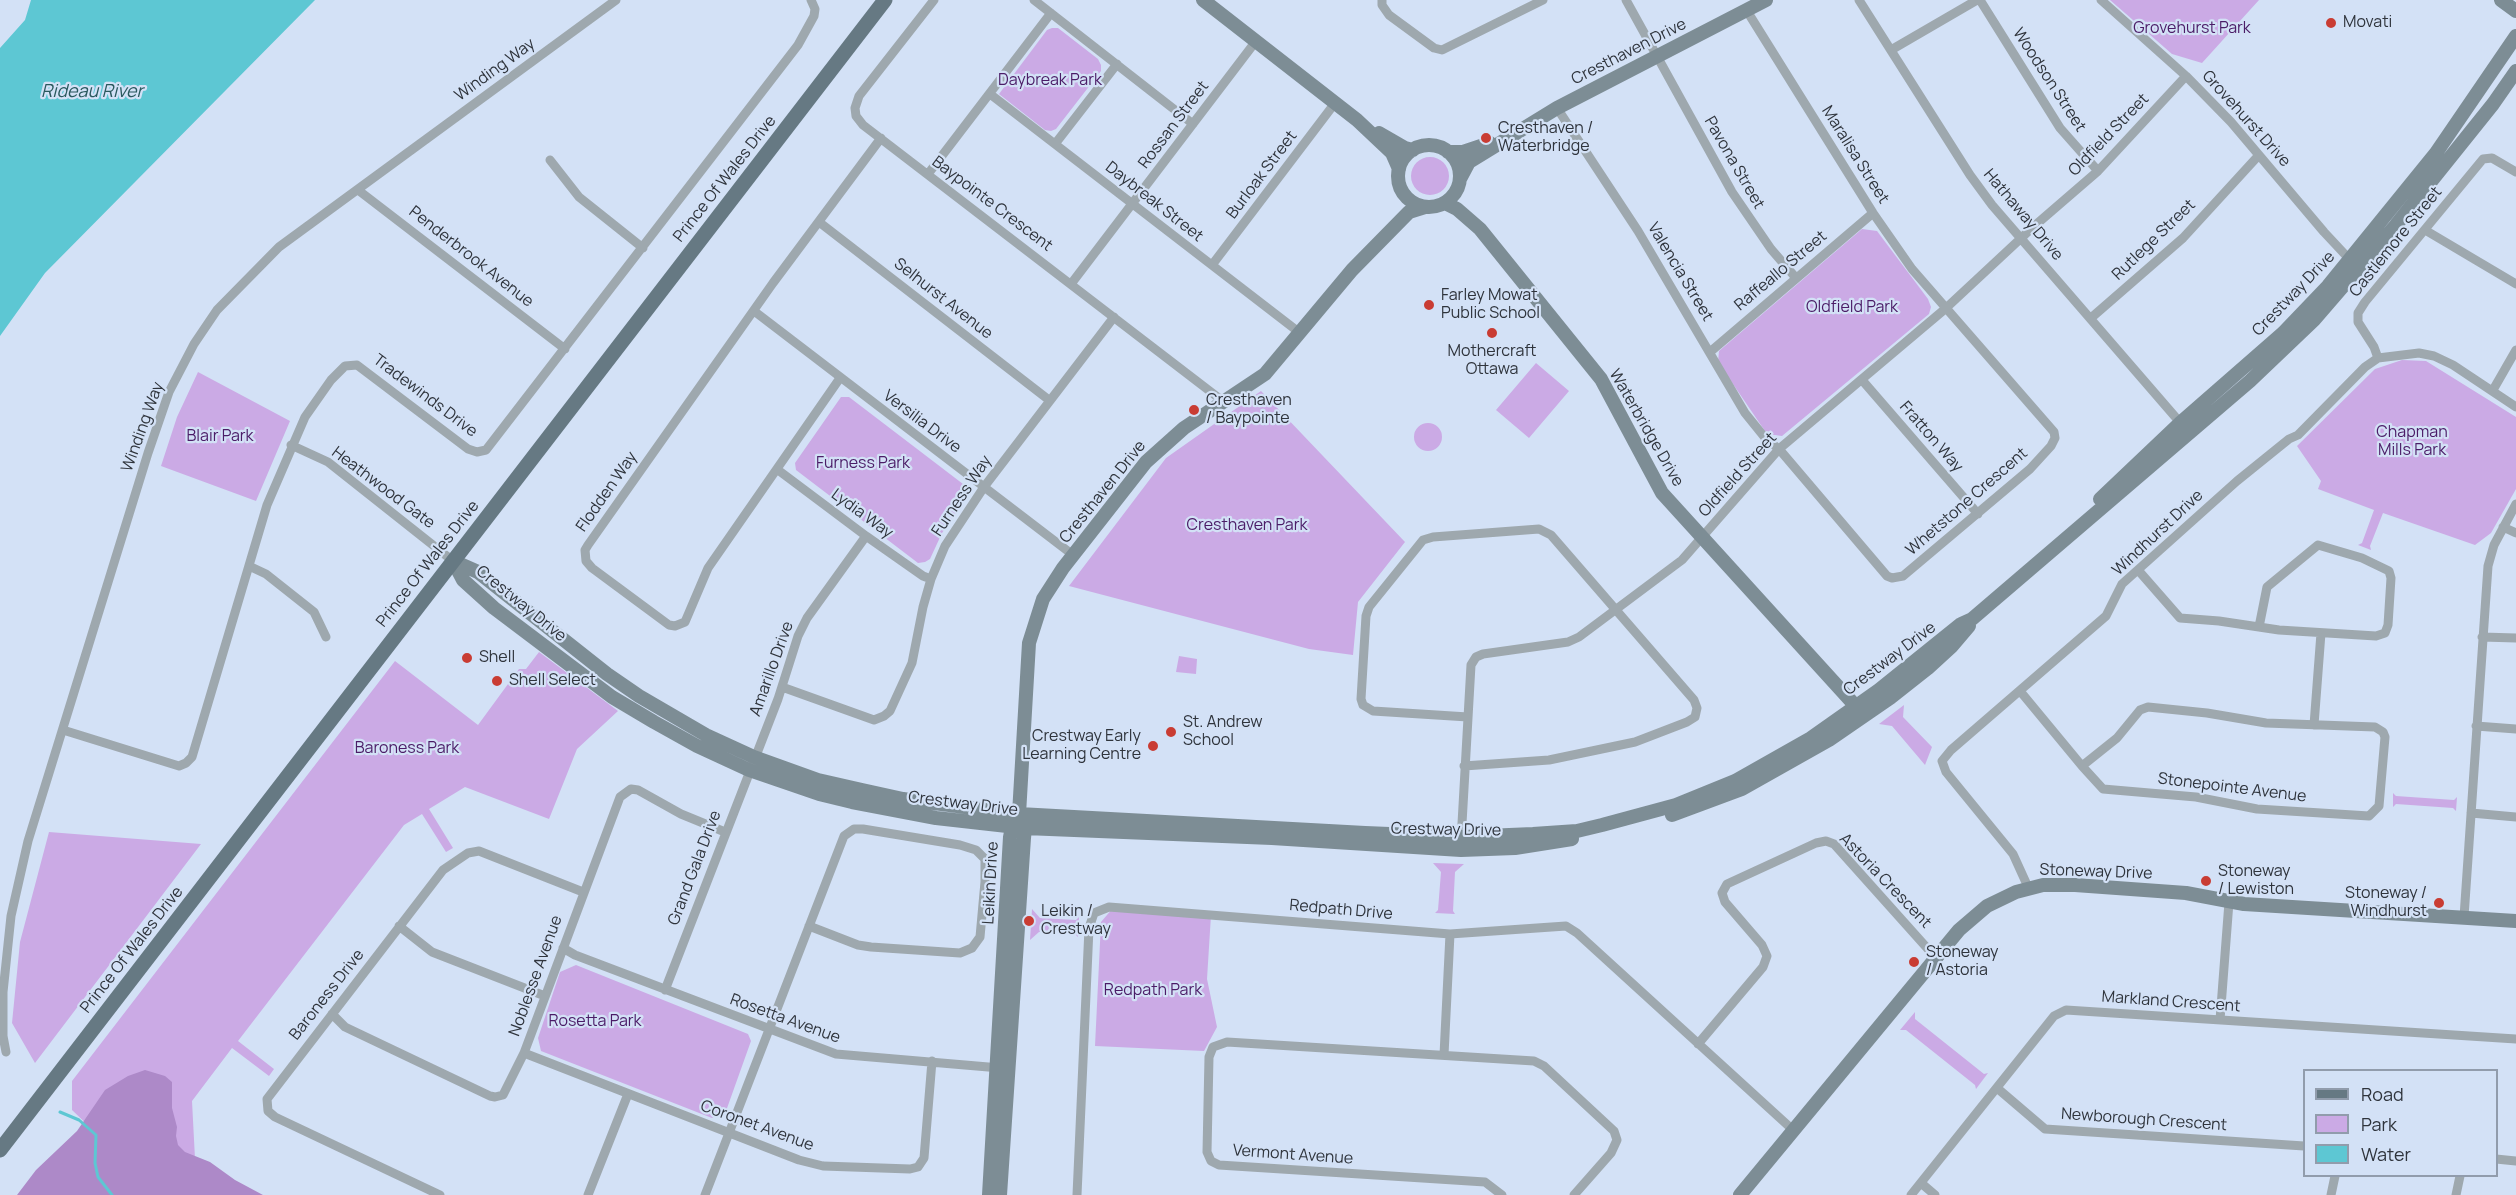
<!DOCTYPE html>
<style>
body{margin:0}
#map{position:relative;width:2516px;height:1195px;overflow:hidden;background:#d3e1f6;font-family:Manrope,sans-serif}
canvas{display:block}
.legend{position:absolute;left:2303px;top:1069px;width:195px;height:108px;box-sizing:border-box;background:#d3e1f6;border:2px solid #919cac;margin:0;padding:8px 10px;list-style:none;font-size:18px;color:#2f343c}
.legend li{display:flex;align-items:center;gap:12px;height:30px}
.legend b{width:30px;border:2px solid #919cac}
</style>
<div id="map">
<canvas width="2516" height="1195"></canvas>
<ul class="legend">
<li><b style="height:8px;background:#667983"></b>Road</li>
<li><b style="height:16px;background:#cbaae5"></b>Park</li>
<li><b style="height:16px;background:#5dc7d3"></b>Water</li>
</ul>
</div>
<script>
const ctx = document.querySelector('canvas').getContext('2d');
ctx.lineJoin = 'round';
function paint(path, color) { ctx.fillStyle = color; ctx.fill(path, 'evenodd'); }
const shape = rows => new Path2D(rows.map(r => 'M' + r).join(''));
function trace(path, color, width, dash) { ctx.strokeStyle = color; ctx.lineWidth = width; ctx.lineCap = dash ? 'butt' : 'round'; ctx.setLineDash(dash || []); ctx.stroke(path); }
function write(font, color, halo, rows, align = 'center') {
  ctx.font = font + ' Manrope,sans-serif'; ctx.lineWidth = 4.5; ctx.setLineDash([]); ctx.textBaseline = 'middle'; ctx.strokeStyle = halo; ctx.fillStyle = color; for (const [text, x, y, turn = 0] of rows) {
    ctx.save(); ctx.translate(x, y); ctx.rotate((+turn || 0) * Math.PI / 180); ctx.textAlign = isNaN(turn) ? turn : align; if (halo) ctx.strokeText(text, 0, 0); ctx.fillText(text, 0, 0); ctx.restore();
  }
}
paint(shape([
 [2110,0,2259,0,2202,63,2172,54],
 [1052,28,1058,28,1098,59,1101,65,1101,71,1056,129,1051,131,1045,130,999,94,1047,30],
 '1411 176a19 19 0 1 1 38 0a19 19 0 1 1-38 0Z',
 [1862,229,1877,231,1928,299,1931,307,1929,314,1782,436,1767,434,1718,362,1719,351],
 [2402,360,2426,361,2516,417,2516,489,2491,533,2475,545,2383,513,2370,546,2371,550,2358,545,2362,543,2374,510,2318,489,2321,481,2297,446,2375,369],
 [1536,363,1569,391,1529,438,1496,410],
 [198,372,290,421,256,501,161,466,177,417],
 [1261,391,1405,542,1358,602,1353,655,1309,649,1069,586,1166,458],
 [841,397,849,397,963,484,968,491,966,498,942,533,930,559,925,562,918,563,796,470,795,463],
 '1414 437a14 14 0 1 1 28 0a14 14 0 1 1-28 0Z',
 [539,652,618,711,577,749,549,819,465,787,429,809,453,848,446,852,422,814,404,825,238,1041,274,1069,269,1076,232,1048,192,1101,196,1178,142,1177,72,1110,72,1081,395,661,478,725,519,669,526,669],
 [1179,656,1197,659,1196,674,1176,672],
 [1904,705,1903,717,1932,747,1925,765,1892,726,1879,724],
 [2393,793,2396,796,2454,800,2457,797,2456,811,2453,808,2396,804,2393,807],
 [49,832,201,844,35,1063,12,1023,20,942],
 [1433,863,1464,864,1455,872,1453,911,1455,914,1435,913,1438,910,1441,872],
 [1113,908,1211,915,1207,979,1217,1027,1204,1051,1095,1046,1101,922],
 [1032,909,1040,918,1076,920,1079,917,1078,937,1075,934,1039,932,1030,940],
 [576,965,748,1034,751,1041,726,1111,712,1118,541,1051,538,1038,560,972],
 [1915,1012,1915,1019,1984,1074,1988,1073,1976,1089,1975,1085,1906,1030,1900,1030]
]), '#cbaae5');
paint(shape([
 [145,1070,165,1076,172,1082,172,1108,177,1127,176,1136,178,1145,185,1152,210,1162,235,1180,263,1195,17,1195,36,1170,77,1131,105,1090,128,1076]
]), '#ad89c8');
paint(shape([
 [31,0,315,0,45,273,0,336,0,48,25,20]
]), '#5dc7d3');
trace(shape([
 [60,1112,79,1120,96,1135,95,1163,98,1177,112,1195]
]), '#5dc7d3', 3);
trace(shape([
 [934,0,859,96,855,108,856,116,863,125,1224,402],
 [1034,0,1193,124],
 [1382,0,1382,5,1389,15,1434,48,1442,50,1543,0],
 [1626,0,1732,192,1771,249,1796,278],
 [1859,0,1970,175,1992,205,2184,427],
 [1980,0,2060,128,2098,171],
 [2101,0,2186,76,2231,122,2324,232,2352,262],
 [1891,50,1977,0],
 [990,94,1300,333],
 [1557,108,1638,231,1745,413,1766,439,1779,449,1887,576,1892,578,1903,576,2030,469,2051,446,2055,438,2054,432,1912,269,1873,213,1747,11],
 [1055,144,1117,64],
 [550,160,579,197,643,248],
 [928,174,1051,13],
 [358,190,565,349],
 [819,222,1049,400],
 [2425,230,2516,284],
 [1212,265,1335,103],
 [1071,284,1256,41],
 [754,311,1073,555],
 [2091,318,2183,238,2259,155],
 [1710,352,1873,213],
 [2378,358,2374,347,2358,322,2358,313,2365,302,2483,159,2492,158,2516,172],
 [840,378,708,568,685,622,675,626,669,625,592,568,586,561,585,550,588,545,773,283,881,138],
 [1862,380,1978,514],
 [2493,390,2516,350],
 [291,445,328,462,453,561],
 [778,470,866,536,923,576,931,579],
 [2503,527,2516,533],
 [249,566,266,574,314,612,326,637],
 [2138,570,2180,618,2219,621,2279,630,2376,636,2385,633,2388,625,2391,578,2389,571,2362,558,2318,545,2267,587,2259,627],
 [2482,637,2516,638],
 [782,687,874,720,884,716,890,711,912,663,923,607,931,579,945,546,984,487,1114,317],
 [2020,691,2082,766,2103,789,2196,797,2257,809,2369,816,2379,806,2385,737,2383,732,2375,727,2266,723,2207,713,2148,707,2140,710,2117,738,2082,766],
 [2314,725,2321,633],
 [2476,726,2516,729],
 [63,730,179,766,186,763,192,757,267,505,305,417,331,380,345,366,357,365,468,449,477,452,486,450,798,45,814,16,815,9,811,0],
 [1464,766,1549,760,1635,742,1687,722,1695,717,1697,708,1694,700,1551,535,1539,529,1433,537,1423,540,1369,607,1366,616,1361,699,1363,705,1373,711,1468,717],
 [2471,813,2516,817],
 [1461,841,1471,665,1476,657,1483,654,1568,642,1579,637,1682,560,1779,449,1945,309,2032,228,2098,171,2186,76],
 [2028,887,2013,854,1946,772,1942,761,1951,750,2106,616,2122,584,2237,481,2289,439,2298,435,2365,367,2378,358,2419,353,2434,356,2453,365,2516,407],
 [2464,917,2488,566,2494,545,2516,504],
 [399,926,432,952,545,996],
 [563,948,575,955,836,1054,1000,1068],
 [665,990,778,699,798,636,807,618,866,536],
 [332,1014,345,1027,490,1096,495,1097,503,1095,524,1053,620,797,631,789,638,790,681,814,725,832],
 [2220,1020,2229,902],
 [1698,1044,1763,967,1767,956,1762,945,1725,902,1722,893,1727,884,1816,843,1826,841,1834,844,1936,958],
 [6,1052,3,1036,3,992,11,916,28,841,148,453,169,392,194,344,217,310,279,247,616,0],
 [524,1053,799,1160,823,1166,910,1169,918,1167,924,1158,932,1061],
 [1444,1055,1450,934],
 [1997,1088,2045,1129,2304,1146],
 [2496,1159,2516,1161],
 [1921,1183,1935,1195],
 [440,1195,275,1117,268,1111,267,1099,443,870,468,853,479,851,583,892],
 [588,1195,628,1094],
 [705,1195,844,836,854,829,863,829,960,845,976,850,985,859,985,882,980,937,972,948,960,953,871,947,858,945,809,926],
 [1077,1195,1089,928,1094,913,1109,907,1450,934,1566,926,1577,933,1793,1130],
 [1502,1195,1485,1182,1219,1165,1211,1161,1207,1152,1209,1057,1213,1047,1227,1042,1534,1061,1544,1066,1614,1131,1617,1140,1611,1153,1574,1195],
 [1911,1195,2054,1016,2066,1010,2516,1039],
 [2331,1195,2335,1176],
 [2456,1195,2460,1176]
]), '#9ea8ae', 9);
trace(shape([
 [1203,0,1357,120,1392,153,1399,169],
 [2501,0,2516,11],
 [1379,133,1405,148,1413,150],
 '1398 176a31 31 0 1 1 62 0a31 31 0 1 1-62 0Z',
 [1448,152,1463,152,1490,143],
 [1460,179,1469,162,1557,108,1766,0],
 [1445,203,1457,209,1480,229,1601,379,1662,493,1861,712],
 [2100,499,2180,423,2283,333,2328,286,2436,153,2516,36],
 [453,561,478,572,607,674,639,696,706,735,754,757,818,780,862,790,903,799,1019,814,1365,833,1462,837,1533,834,1577,831,1602,825,1676,805,1735,781,1811,738,1879,690,1961,624,1972,619,2250,381,2314,320,2396,225,2493,104,2516,71],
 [453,561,463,580,494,608,612,697,654,722,697,746,749,770,819,794,852,802,936,818,1025,828,1272,838,1461,850,1515,848,1572,839],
 [1672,815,1742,789,1829,740,1890,698,1928,668,1952,646,1969,626],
 [989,1195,1010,837,1012,827,1019,814,1029,643,1043,599,1063,568,1146,462,1184,428,1265,374,1352,270,1409,212,1425,207],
 [1000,1195,1024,838,1025,828,1022,821],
 [1740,1195,1959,930,1987,906,2016,892,2043,885,2075,885,2186,893,2244,904,2516,921]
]), '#7d8d95', 14);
trace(shape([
 [0,1150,885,0]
]), '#667983', 15);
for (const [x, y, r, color] of [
 [2331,23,6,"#c93c33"],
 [1486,138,6,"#c93c33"],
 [1429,305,6,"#c93c33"],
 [1492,333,6,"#c93c33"],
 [1194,410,6,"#c93c33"],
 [467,658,6,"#c93c33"],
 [497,681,6,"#c93c33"],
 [1171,732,6,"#c93c33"],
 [1153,746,6,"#c93c33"],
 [2206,881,6,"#c93c33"],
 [2439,903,6,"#c93c33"],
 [1029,921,6,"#c93c33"],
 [1914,962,6,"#c93c33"]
]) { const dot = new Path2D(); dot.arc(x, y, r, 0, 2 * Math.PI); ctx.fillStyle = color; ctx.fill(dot); trace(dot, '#d3e1f6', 2); }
write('16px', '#2f343c', '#d3e1f6', [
 ["Movati",2343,23],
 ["Cresthaven /",1498,129],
 ["Waterbridge",1498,147],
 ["Farley Mowat",1441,296],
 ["Public School",1441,314],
 ["Mothercraft",1492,352,"center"],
 ["Ottawa",1492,370,"center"],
 ["Cresthaven",1206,401],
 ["/ Baypointe",1206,419],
 ["Shell",479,658],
 ["Shell Select",509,681],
 ["St. Andrew",1183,723],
 ["School",1183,741],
 ["Crestway Early",1141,737,"right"],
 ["Learning Centre",1141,755,"right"],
 ["Stoneway",2218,872],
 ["/ Lewiston",2218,890],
 ["Stoneway /",2427,894,"right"],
 ["Windhurst",2427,912,"right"],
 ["Leikin /",1041,912],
 ["Crestway",1041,930],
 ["Stoneway",1926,953],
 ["/ Astoria",1926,971]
], 'left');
write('16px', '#4b1c67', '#d3e1f6', [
 ["Grovehurst Park",2192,29],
 ["Daybreak Park",1050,81],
 ["Oldfield Park",1852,308],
 ["Chapman",2412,433],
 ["Mills Park",2412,451],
 ["Blair Park",220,437],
 ["Furness Park",863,464],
 ["Cresthaven Park",1247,526],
 ["Baroness Park",407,749],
 ["Redpath Park",1153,991],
 ["Rosetta Park",595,1022]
]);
write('16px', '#2f343c', '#d3e1f6', [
 ["Cresthaven Drive",1629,52,-27],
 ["Winding Way",495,70,-36],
 ["Woodson Street",2049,80,57],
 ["Grovehurst Drive",2246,119,48],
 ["Rossan Street",1174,125,-53],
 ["Oldfield Street",2109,135,-46],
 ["Maralisa Street",1855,155,58],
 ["Pavona Street",1734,163,60],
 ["Burloak Street",1262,175,-53],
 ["Prince Of Wales Drive",725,179,-52],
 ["Daybreak Street",1154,202,38],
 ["Baypointe Crescent",992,204,37],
 ["Hathaway Drive",2023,215,50],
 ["Rutlege Street",2154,240,-44],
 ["Castlemore Street",2396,242,-51],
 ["Penderbrook Avenue",471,257,38],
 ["Raffeallo Street",1781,271,-40],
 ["Valencia Street",1680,272,59],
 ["Crestway Drive",2294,294,-46],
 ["Selhurst Avenue",943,299,38],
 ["Tradewinds Drive",425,396,37],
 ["Versilia Drive",922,422,37],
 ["Winding Way",143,427,-70],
 ["Waterbridge Drive",1646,428,60],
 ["Fratton Way",1931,437,49],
 ["Oldfield Street",1738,475,-48],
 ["Heathwood Gate",383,488,37],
 ["Flodden Way",607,492,-55],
 ["Cresthaven Drive",1103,492,-51],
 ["Furness Way",962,496,-56],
 ["Whetstone Crescent",1967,502,-41],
 ["Lydia Way",862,514,36],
 ["Windhurst Drive",2158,533,-43],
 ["Prince Of Wales Drive",428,564,-52],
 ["Crestway Drive",521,604,39],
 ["Crestway Drive",1890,659,-37],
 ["Amarillo Drive",772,669,-70],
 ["Stonepointe Avenue",2232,788,7],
 ["Crestway Drive",963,804,7],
 ["Crestway Drive",1446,830,1],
 ["Grand Gala Drive",695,868,-69],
 ["Stoneway Drive",2096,872,2],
 ["Astoria Crescent",1885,881,46],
 ["Leikin Drive",991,883,-87],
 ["Redpath Drive",1341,910,5],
 ["Prince Of Wales Drive",132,950,-52],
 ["Noblesse Avenue",536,976,-70],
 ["Baroness Drive",327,995,-52],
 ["Markland Crescent",2171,1002,4],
 ["Rosetta Avenue",785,1019,20],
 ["Newborough Crescent",2144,1120,4],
 ["Coronet Avenue",757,1126,20],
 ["Vermont Avenue",1293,1155,4]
]);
write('italic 18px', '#2a595e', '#d3e1f6', [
 ["Rideau River",92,92]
]);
</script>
